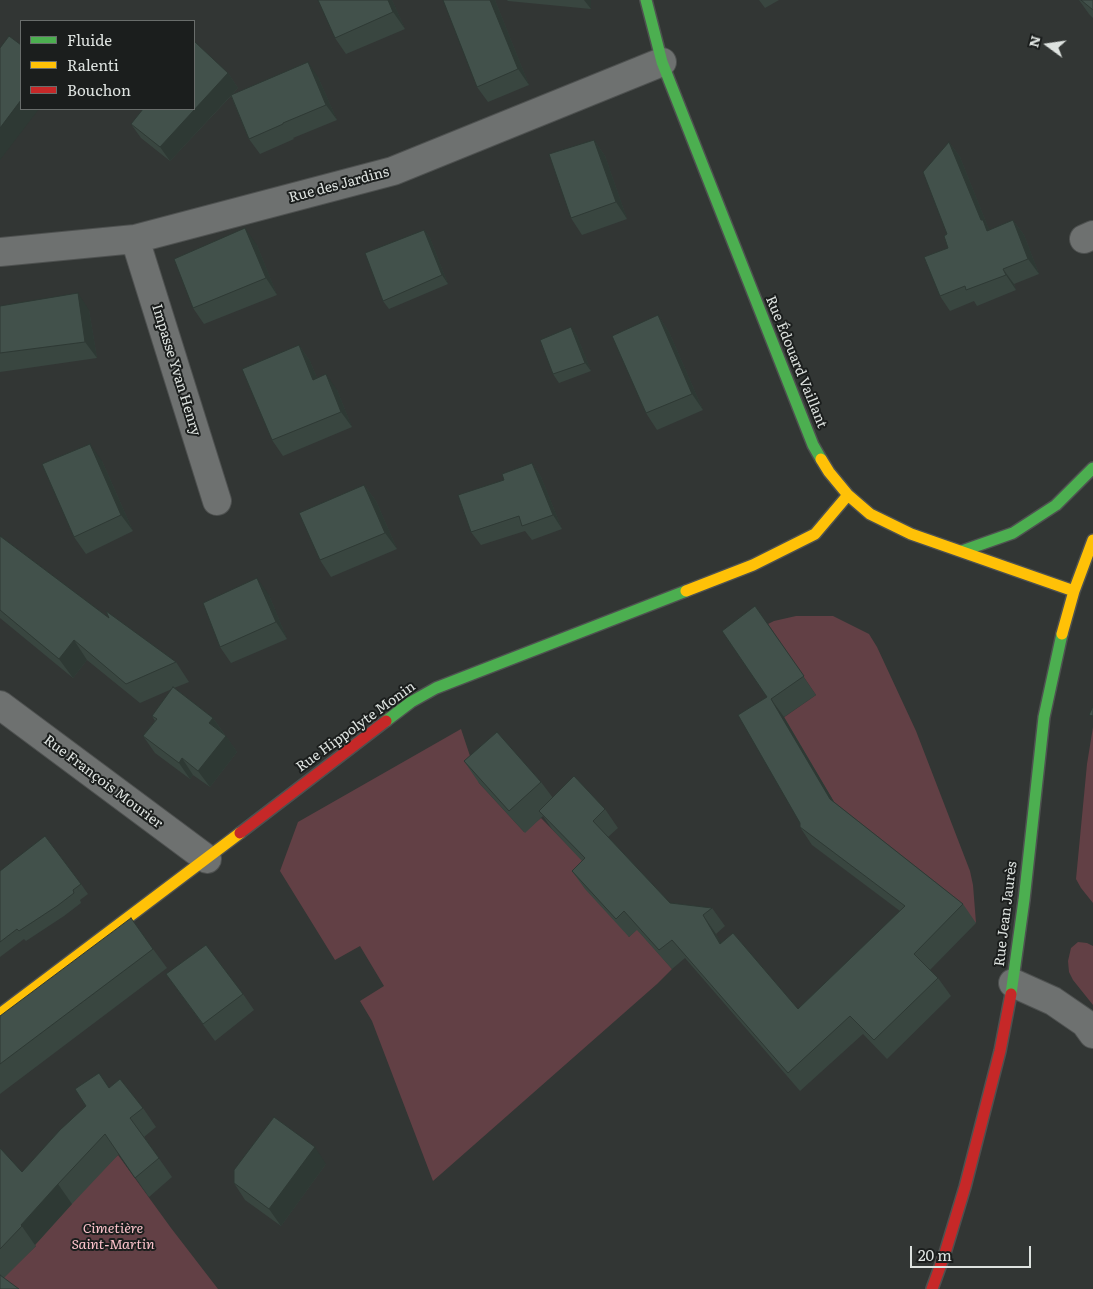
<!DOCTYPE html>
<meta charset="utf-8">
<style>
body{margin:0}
#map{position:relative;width:1093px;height:1289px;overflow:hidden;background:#323634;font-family:Literata,serif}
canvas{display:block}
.legend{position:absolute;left:20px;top:20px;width:175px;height:90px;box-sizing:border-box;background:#1b1e1d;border:1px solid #696d6b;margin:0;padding:6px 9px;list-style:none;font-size:15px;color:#dee3e0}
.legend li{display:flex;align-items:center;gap:10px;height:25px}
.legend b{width:25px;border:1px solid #696d6b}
.north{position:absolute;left:1023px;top:20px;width:50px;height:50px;-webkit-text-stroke:4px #1b1e1d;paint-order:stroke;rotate:284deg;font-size:14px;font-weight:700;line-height:20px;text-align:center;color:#dee3e0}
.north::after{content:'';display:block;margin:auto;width:18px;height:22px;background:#dee3e0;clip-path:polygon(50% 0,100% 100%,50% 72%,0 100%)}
.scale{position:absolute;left:910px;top:1246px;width:121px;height:22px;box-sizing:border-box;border:2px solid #dee3e0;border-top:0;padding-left:6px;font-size:15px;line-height:18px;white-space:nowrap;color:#dee3e0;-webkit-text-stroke:4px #1b1e1d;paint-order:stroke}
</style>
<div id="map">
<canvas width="1093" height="1289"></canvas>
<ul class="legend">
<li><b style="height:6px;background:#4caf50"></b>Fluide</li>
<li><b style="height:6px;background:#ffc107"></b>Ralenti</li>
<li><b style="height:6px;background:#c62828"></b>Bouchon</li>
</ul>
<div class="north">N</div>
<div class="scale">20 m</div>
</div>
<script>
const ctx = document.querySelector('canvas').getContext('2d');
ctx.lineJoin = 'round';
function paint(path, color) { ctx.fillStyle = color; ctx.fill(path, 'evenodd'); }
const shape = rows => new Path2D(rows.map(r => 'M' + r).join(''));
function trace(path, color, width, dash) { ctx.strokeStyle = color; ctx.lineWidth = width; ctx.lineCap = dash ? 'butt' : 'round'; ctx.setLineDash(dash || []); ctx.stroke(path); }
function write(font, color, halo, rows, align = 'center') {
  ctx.font = font + ' Literata,serif'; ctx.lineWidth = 4; ctx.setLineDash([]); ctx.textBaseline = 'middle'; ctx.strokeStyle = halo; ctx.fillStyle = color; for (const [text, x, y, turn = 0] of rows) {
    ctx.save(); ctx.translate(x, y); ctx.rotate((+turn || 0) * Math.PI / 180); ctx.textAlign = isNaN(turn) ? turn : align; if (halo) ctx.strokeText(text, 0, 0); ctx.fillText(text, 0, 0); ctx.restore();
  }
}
paint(shape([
 [796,616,833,616,869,634,877,647,916,731,970,871,973,885,976,923,843,817,783,718,816,695,768,624,774,621],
 [1093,727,1093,903,1081,888,1076,879,1087,764],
 [461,729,479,783,524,832,541,818,582,860,629,937,637,929,672,969,657,984,433,1181,372,1021,360,1001,384,986,360,946,335,960,280,871,298,822],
 [1078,942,1087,943,1093,946,1093,1005,1073,980,1069,972,1068,961,1071,948],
 [118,1155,171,1228,218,1289,0,1289,0,1279,8,1273,36,1246,34,1245,98,1174]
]), '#624045');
const street = shape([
 [135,239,217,501],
 [1084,239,1093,235],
 [0,252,135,239,393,171,662,62],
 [0,705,207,859],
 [1013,983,1053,1001,1085,1023,1093,1034]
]);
const fast = shape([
 [646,0,662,62,813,445,821,459],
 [962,551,1013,533,1056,505,1093,468],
 [386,721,411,702,436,688,686,591],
 [1011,994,1024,900,1044,717,1062,634]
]);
const slow = shape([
 [821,459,829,472,848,495,870,514,911,534,1074,591],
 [686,591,753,565,815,534,848,495],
 [1062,634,1074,591,1093,540],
 [0,1014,240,833]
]);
const jam = shape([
 [240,833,386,721],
 [932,1289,945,1253,965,1187,1000,1051,1011,994]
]);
trace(street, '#4e5150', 30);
trace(fast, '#4e5150', 14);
trace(slow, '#4e5150', 14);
trace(jam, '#4e5150', 14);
trace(street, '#6e7170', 28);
trace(fast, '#4caf50', 11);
trace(slow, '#ffc107', 11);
trace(jam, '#c62828', 11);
paint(shape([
 [392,0,405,29,346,54,335,38],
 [495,0,529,85,488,102,477,87],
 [507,0,591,0,591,9,508,1],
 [759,0,779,0,765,8],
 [1079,0,1093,0,1093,18,1089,14],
 [228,73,238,88,232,95,318,77,337,120,293,138,294,139,260,154,249,139,231,96,170,161,141,138,131,124],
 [594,140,605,156,627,219,582,235,571,218],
 [949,142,960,157,988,227,990,230,1013,220,1024,235,1039,274,1014,284,1016,290,977,306,974,301,950,311,940,296,948,248,947,234],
 [424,230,430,238,448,284,389,309,383,301],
 [257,245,277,295,204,324,193,308],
 [0,306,89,310,97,358,0,372],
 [658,315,669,332,703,410,657,430,646,413],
 [571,327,577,336,591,371,559,383,553,374],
 [299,345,310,361,317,378,337,390,352,427,283,456,272,440],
 [102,461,133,531,86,554,74,537],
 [532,463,541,477,562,529,532,540,525,531,481,545,471,532,504,480],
 [364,485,376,501,397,549,331,577,320,560],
 [0,536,109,618,176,662,189,682,174,688,213,718,237,752,210,787,193,775,190,779,155,753,143,736,155,721,152,716,172,689,140,703,87,660,73,678,0,618],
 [269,595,287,639,231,663,220,647],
 [755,606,816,695,784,717,834,802,963,904,976,923,930,970,938,978,951,996,887,1059,863,1034,800,1091,685,958,672,969,637,930,629,937,585,889,572,871,582,861,552,829,543,816,525,833,479,783,464,761,541,782,553,798,605,809,618,828,608,837,670,903,712,908,725,926,716,934,721,943,798,1009,900,911,812,845,800,827,800,823,767,697],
 [0,871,81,884,88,894,80,900,81,903,64,916,26,941,24,939,0,957],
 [153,949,167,968,0,1094,0,1016],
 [166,974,243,994,254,1010,215,1041],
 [109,1088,143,1108,156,1127,144,1137,172,1177,149,1197,119,1154,72,1204,35,1245,36,1246,4,1278,0,1289,0,1148,22,1172],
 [326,1164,281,1226,245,1200,234,1183]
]), '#394640');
paint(shape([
 [388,0,392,0,405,29,393,12],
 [490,0,495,0,529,85,518,69],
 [584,0,591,0,591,9],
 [308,62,318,77,337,120,326,105],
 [228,73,238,88,170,161,160,147],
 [21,100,21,109,39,109,0,160,0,128],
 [594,140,605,156,627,219,616,202],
 [949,142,960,157,988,227,994,235,987,231,981,220],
 [1013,220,1024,235,1039,274,1028,259],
 [245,228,257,245,277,295,266,278],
 [424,230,430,238,448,284,442,275],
 [1003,269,1014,284,1016,290,1006,275],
 [78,293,89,310,97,358,85,342],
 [658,315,669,332,703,410,692,394],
 [571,327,577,336,591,371,585,363],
 [299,345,310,361,324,395,313,380],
 [326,374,337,390,352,427,341,412],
 [90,444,102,461,133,531,121,515],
 [532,463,541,477,562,529,553,515],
 [364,485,376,501,397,549,385,533],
 [257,578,269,595,287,639,276,622],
 [74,640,87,660,73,678,59,659],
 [771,699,784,717,843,817,830,799],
 [213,718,224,734,209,723],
 [226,736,237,752,210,787,198,771],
 [182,758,193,775,190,779,179,763],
 [703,915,716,934,733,962,720,944],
 [315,1147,326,1164,281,1226,269,1209],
 [58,1184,72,1204,35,1245,21,1225]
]), '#2e3934');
const building = shape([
 [318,0,388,0,393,12,335,38,318,0],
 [443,0,490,0,518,69,477,87,443,0],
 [1081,0,1093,0,1093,10,1081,0],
 [9,36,21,45,21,100,0,128,0,48,9,36],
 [195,42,228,73,160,147,131,124,143,109,194,109,194,43,195,42],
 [308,62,326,105,283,123,283,124,249,139,231,95,308,62],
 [594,140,616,202,571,218,549,154,594,140],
 [949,142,981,220,983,220,987,231,1013,220,1028,259,1003,269,1006,275,966,290,965,286,940,296,924,257,948,248,944,236,947,234,923,172,949,142],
 [245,228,266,278,193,308,174,259,245,228],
 [424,230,442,275,383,301,365,253,424,230],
 [78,293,85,342,0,353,0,306,78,293],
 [658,315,692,394,646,413,612,336,658,315],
 [571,327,585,363,553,374,540,340,571,327],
 [299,345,313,380,326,374,341,412,272,440,242,369,299,345],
 [90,444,121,515,74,537,42,464,90,444],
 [532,463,553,515,522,526,519,516,471,532,458,495,504,480,502,474,532,463],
 [364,485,385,533,320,560,299,513,364,485],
 [0,536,109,618,106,611,176,662,126,684,74,640,59,659,0,610,0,536],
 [257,578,276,622,220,647,203,603,257,578],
 [755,606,804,676,771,699,830,799,963,904,914,954,938,978,874,1040,850,1016,788,1073,672,940,659,950,624,911,616,919,572,871,585,858,539,811,574,776,605,809,593,821,670,903,712,908,703,915,720,944,733,933,798,1009,905,906,800,827,800,823,738,715,767,697,722,631,755,606],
 [173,687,213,718,209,723,226,736,198,771,182,758,179,763,143,736,157,719,152,716,173,687],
 [1093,706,1093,716,1089,715,1093,706],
 [497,732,541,782,509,811,464,761,497,732],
 [45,836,81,884,73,890,74,893,57,906,19,931,17,929,0,942,0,871,45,836],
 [131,918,153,949,0,1064,0,1016,131,918],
 [206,945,243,994,203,1024,166,974,206,945],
 [99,1073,109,1088,120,1079,143,1108,130,1118,159,1158,135,1178,105,1134,58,1184,21,1225,22,1226,0,1249,0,1148,22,1172,60,1130,86,1106,75,1089,99,1073],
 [274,1117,315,1147,269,1209,234,1183,234,1170,274,1117],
 [0,1275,19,1289,0,1289,0,1275]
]);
paint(building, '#42514b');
trace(building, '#2e3934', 1);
write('14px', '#dee3e0', '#1b1e1d', [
 ["Rue des Jardins",339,185,-15],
 ["Rue Édouard Vaillant",796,362,68],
 ["Impasse Yvan Henry",176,370,73],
 ["Rue Hippolyte Monin",356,727,-36],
 ["Rue François Mourier",103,782,37],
 ["Rue Jean Jaurès",1006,914,-83]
]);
write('italic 14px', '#fbc2ca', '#1b1e1d', [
 ["Cimetière",113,1229],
 ["Saint-Martin",113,1245]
]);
</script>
